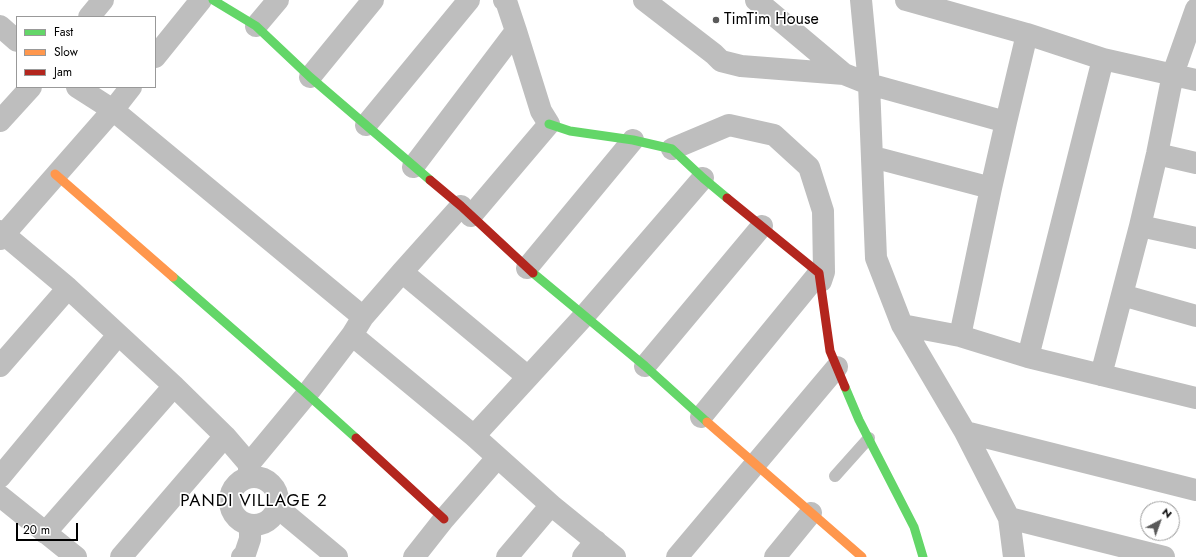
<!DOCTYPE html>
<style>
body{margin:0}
#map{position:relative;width:1196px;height:557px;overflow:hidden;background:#fff;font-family:Jost,sans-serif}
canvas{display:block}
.legend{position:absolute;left:16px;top:16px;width:140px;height:72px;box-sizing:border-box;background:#fff;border:1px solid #999;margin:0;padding:5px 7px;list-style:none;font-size:12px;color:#000}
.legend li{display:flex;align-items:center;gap:8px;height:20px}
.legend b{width:20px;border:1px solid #999}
.north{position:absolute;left:1140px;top:501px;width:40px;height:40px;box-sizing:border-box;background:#fff;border:1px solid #999;border-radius:50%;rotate:41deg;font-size:11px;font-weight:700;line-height:16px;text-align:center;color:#000}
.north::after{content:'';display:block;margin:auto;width:14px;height:18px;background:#595959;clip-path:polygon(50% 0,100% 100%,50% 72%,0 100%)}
.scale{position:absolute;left:16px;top:523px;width:62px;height:18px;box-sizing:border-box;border:2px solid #000;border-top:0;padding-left:5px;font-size:12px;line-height:14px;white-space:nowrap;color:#000;-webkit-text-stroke:3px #fff;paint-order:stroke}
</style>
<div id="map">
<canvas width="1196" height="557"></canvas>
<ul class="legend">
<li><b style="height:5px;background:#63d668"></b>Fast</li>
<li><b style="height:5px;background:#ff974d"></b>Slow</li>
<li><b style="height:5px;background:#b3261e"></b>Jam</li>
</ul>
<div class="north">N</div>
<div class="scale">20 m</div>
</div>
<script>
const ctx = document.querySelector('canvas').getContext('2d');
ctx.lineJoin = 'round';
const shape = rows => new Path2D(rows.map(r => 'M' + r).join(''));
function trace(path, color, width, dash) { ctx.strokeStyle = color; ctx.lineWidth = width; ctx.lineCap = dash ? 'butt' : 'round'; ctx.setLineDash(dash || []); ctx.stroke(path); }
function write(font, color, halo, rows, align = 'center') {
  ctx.font = font + ' Jost,sans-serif'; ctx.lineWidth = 3.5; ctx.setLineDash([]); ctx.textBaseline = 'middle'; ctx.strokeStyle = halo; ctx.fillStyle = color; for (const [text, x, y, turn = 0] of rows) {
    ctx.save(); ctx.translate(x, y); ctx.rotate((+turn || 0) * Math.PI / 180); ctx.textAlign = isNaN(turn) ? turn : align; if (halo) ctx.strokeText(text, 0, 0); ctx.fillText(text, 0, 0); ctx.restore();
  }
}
trace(shape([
 [835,476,869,438]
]), '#bebebe', 12);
trace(shape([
 [644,0,714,54,721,61,741,66,844,74,869,84,1006,122,1027,34],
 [756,0,844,74],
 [861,0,869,84,876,258,902,325,965,432,1009,518,1014,557],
 [906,0,1027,34,1103,59,1196,80],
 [89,17,103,0],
 [0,26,17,41],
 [256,26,278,0],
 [155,57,201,0],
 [310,77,373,0],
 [77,87,113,110,363,317],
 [0,121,31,87],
 [366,125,469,0],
 [672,149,729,125,774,135,809,167,823,211,824,272,821,281],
 [1157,154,1196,163],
 [873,157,991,188,1006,122],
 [413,167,516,31],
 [471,216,549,124,541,111,516,31,506,1,504,0],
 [1140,226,1196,238],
 [0,231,68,288,174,386,225,436,249,464,249,477],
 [0,239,113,110,131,87],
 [527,268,633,140],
 [402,272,528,377],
 [1122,295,1196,316],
 [902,325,960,336,1028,357,1196,398],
 [352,335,474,436,551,505,615,557],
 [960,336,991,188],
 [1028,357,1103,59],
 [0,366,68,288],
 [645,366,762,226],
 [1101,375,1140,226,1157,154,1173,74,1196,9],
 [701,417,819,273],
 [965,432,1196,490],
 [474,436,585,315,703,178],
 [249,464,307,394,352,335,363,317,402,272,461,206],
 '230 501a24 24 0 1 1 48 0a24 24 0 1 1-48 0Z',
 [0,477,118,335],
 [0,496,76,557],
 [277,507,337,557],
 [1009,518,1164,557],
 [45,533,174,386],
 [121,557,225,436],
 [242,557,245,554,250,539,250,525],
 [414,557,444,519,497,458],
 [507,557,551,505],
 [583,557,596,541],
 [677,557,837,367],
 [775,557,811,513]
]), '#bebebe', 22);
trace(shape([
 [213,0,256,26,310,77,430,180],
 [549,124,570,131,633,140,672,149,703,178,727,198],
 [533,273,645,366,707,422],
 [173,277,307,394,356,438],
 [845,387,859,420,914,527,923,557]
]), '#63d668', 9);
trace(shape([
 [55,174,173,277],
 [707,422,862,557]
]), '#ff974d', 9);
trace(shape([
 [430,180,461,206,533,273],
 [727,198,819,273,830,351,845,387],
 [356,438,444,519]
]), '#b3261e', 9);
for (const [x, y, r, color] of [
 [716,20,4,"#595959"]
]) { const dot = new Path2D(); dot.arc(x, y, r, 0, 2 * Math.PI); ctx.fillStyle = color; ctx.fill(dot); trace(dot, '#fff', 1.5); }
write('16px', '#000', '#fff', [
 ["TimTim House",724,20]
], 'left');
ctx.letterSpacing = '1px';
write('17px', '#000', '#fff', [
 ["PANDI VILLAGE 2",254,502]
]);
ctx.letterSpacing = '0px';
</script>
